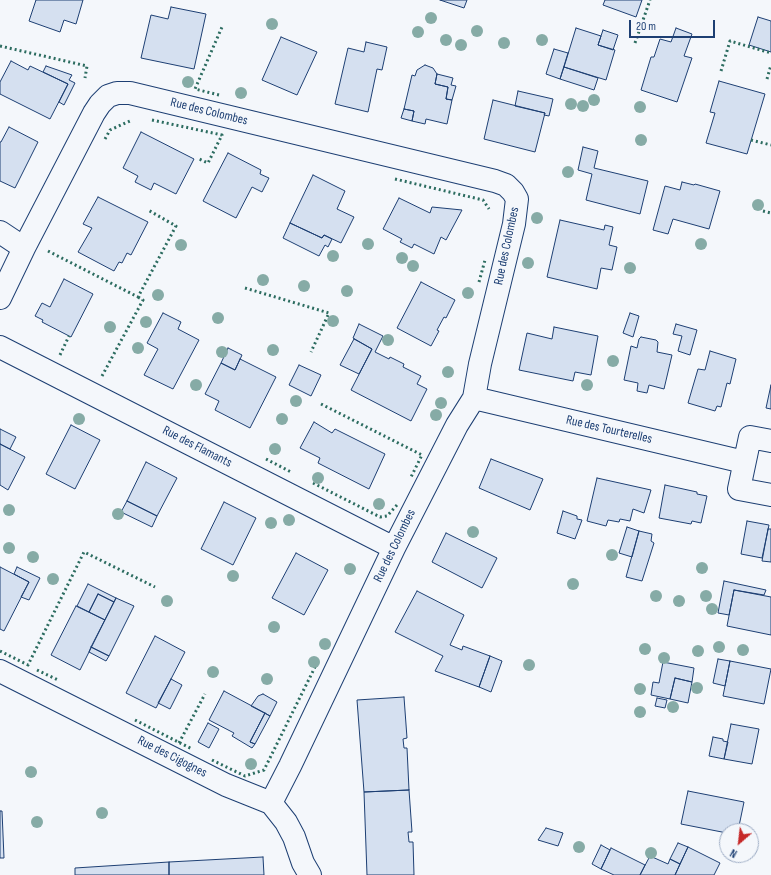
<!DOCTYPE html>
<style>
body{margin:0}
#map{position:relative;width:771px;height:875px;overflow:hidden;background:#f4f7fb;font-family:"Sofia Sans Condensed",sans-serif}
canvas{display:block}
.north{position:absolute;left:719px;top:823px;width:40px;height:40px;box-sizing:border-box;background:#f4f7fb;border:1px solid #9eadc5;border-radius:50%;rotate:208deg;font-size:11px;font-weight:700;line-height:16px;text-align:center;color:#1d3f73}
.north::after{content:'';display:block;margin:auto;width:14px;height:18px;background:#c62828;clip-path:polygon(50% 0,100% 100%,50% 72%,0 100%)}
.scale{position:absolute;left:629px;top:20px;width:86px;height:18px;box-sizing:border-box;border:2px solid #1d3f73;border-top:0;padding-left:5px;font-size:12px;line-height:14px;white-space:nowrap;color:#1d3f73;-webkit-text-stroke:3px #f4f7fb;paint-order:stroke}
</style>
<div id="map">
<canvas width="771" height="875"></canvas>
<div class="north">N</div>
<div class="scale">20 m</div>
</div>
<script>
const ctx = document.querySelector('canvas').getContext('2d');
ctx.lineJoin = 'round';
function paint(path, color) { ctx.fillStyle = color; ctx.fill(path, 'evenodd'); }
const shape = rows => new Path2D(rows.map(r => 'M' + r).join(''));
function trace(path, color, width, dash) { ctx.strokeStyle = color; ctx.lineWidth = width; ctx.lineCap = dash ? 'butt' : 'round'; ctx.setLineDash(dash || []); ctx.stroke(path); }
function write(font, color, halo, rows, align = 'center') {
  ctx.font = font + ' "Sofia Sans Condensed",sans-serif'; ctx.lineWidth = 3; ctx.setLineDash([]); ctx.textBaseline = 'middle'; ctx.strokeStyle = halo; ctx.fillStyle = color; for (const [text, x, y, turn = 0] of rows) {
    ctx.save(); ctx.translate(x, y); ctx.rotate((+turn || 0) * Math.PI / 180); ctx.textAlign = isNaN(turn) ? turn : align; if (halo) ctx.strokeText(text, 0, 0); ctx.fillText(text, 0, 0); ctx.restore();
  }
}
const building = shape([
 [36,0,83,0,76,24,64,20,60,32,29,21,36,0],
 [440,0,467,0,464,8,440,0],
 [605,0,642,0,636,17,603,5,605,0],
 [171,7,206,14,194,69,141,58,151,15,168,19,171,7],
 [758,17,771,21,771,52,749,45,758,17],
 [576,28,601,36,598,45,615,50,606,80,564,67,576,28],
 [676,28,692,34,684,56,692,58,677,102,641,90,651,57,654,57,660,39,671,42,676,28],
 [603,30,618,35,613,50,598,45,603,30],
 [281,37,317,52,297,95,262,80,281,37],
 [366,42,387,47,382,70,377,69,368,112,335,104,348,48,364,52,366,42],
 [554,49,568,53,560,79,546,74,554,49],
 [11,61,28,70,30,66,68,84,50,119,0,94,0,82,11,61],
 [425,65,433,68,437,74,435,84,448,87,446,99,452,100,447,124,426,119,425,124,412,121,414,111,404,109,412,75,415,76,417,70,425,65],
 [46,66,72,75,69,80,75,83,64,105,59,102,68,84,43,72,46,66],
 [564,67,598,78,594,90,560,79,564,67],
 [437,74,453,78,451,85,456,86,452,100,446,99,448,87,435,84,437,74],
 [719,81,765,94,747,154,706,143,715,113,710,112,719,81],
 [518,91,553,99,549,116,544,115,545,113,515,106,518,91],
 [493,100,545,113,535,152,484,139,493,100],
 [404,109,414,111,412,121,401,118,404,109],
 [9,127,38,142,15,188,0,181,0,142,1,142,9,127],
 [141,132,194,159,176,194,154,183,151,190,135,182,138,176,123,168,141,132],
 [583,147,598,151,594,168,648,181,640,214,586,200,592,174,578,170,583,147],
 [228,153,261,170,260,174,269,178,262,192,252,187,236,218,203,201,228,153],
 [313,175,345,191,337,209,354,217,341,243,324,235,322,238,290,223,313,175],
 [682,182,694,185,695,184,720,191,709,229,673,219,668,234,653,230,665,186,680,190,682,182],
 [98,197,148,222,131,255,127,253,122,263,119,262,114,271,78,252,92,228,83,224,98,197],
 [399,198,430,213,432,207,462,210,446,240,441,237,434,254,414,244,412,248,400,242,402,239,383,229,399,198],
 [560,220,604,230,605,225,613,227,609,245,617,247,612,270,601,268,597,289,547,277,560,220],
 [290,223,322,238,324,235,332,239,328,247,325,245,319,256,283,238,290,223],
 [64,279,93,294,71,337,42,322,43,320,35,316,42,303,50,307,64,279],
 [421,282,455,300,446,318,444,317,437,330,439,331,431,346,397,328,421,282],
 [163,313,181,322,178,329,199,340,173,389,144,375,158,349,147,343,163,313],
 [630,313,639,316,633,337,623,333,630,313],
 [359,324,383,336,375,352,389,359,390,357,404,364,403,367,421,376,417,384,427,389,411,421,351,390,372,349,353,338,359,324],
 [676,324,697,330,690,355,678,351,682,336,673,334,676,324],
 [554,327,598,336,591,375,575,372,573,381,519,370,527,333,552,339,554,327],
 [641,337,656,340,658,342,657,352,672,355,664,389,649,385,647,393,637,391,638,383,624,380,631,346,637,348,639,339,641,337],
 [354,339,372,349,359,374,340,365,354,339],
 [228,348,242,355,235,370,221,363,228,348],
 [710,351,736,359,730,384,727,383,721,407,717,406,715,411,688,403,698,369,705,370,710,351],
 [240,359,276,377,250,428,215,410,219,401,205,394,221,363,235,370,240,359],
 [299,365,321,375,311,396,289,385,299,365],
 [771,385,771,409,766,408,771,385],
 [314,422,332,433,335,429,385,454,369,489,318,463,320,458,300,448,314,422],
 [71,425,100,440,75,489,46,474,71,425],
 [0,429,16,437,10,449,0,444,0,429],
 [0,444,25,457,8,490,0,485,0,444],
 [491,459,543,479,530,510,479,488,491,459],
 [146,462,177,478,157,516,127,501,146,462],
 [597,478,651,490,644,513,633,509,630,521,620,519,619,522,608,520,606,526,587,521,597,478],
 [665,485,697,492,697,494,707,496,701,523,692,521,691,524,659,518,665,485],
 [127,501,157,516,152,527,121,512,127,501],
 [224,502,256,518,233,565,201,549,224,502],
 [563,511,577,516,577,519,582,520,575,539,557,533,563,511],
 [747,521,769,525,762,558,741,554,747,521],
 [627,527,639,531,632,557,619,553,627,527],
 [768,529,771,529,771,562,762,561,768,529],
 [639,531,652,534,651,541,654,543,642,581,626,577,639,531],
 [446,533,497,558,482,588,432,562,446,533],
 [296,553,328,570,304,615,272,598,296,553],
 [0,567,29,582,4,631,0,629,0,567],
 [17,567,40,578,29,600,21,597,29,582,14,574,17,567],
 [724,581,766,590,764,595,734,590,729,615,718,613,724,581],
 [88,584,116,598,114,602,98,594,89,612,77,606,88,584],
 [734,590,771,597,771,635,727,626,734,590],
 [417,591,464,615,450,645,462,650,463,646,490,656,479,687,435,671,443,656,395,632,417,591],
 [98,594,114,602,105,620,89,612,98,594],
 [116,598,134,606,109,656,91,647,116,598],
 [76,606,105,620,80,670,51,655,76,606],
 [155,636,185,652,156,708,126,693,155,636],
 [91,647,109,656,106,661,89,652,91,647],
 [490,656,502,661,491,692,479,687,490,656],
 [718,659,730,661,725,686,713,683,718,659],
 [730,661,771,669,764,704,723,696,730,661],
 [663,662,694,668,692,682,675,678,670,699,651,695,653,682,659,683,663,662],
 [675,678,692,682,688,703,670,699,675,678],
 [171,679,182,685,170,709,158,703,171,679],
 [224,691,265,713,250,742,255,744,252,748,232,736,234,733,209,720,224,691],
 [263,694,277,702,270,716,251,706,258,696,263,694],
 [404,697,407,738,403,739,404,748,407,748,409,790,364,792,357,700,404,697],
 [657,698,667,700,665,708,655,706,657,698],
 [265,713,270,716,255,744,250,742,265,713],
 [208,723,219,729,209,748,198,742,208,723],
 [731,724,759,729,752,764,724,759,731,724],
 [713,737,723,739,723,741,728,742,724,759,709,756,713,737],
 [409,790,412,832,408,832,409,842,413,842,414,875,367,875,364,792,409,790],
 [688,791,744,802,738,831,727,831,727,833,681,824,688,791],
 [0,811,2,811,4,858,0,858,0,811],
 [546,828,563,833,558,846,538,840,546,828],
 [678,843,688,847,680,864,670,859,678,843],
 [601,845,610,850,601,869,592,864,601,845],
 [688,847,720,863,714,875,675,875,688,847],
 [611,848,645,865,640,875,614,875,601,869,611,848],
 [650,856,668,864,670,859,680,864,675,875,640,875,650,856],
 [263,857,264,875,169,875,169,862,263,857],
 [169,862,169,875,75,875,75,868,169,862]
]);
paint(building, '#d5e0f0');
trace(building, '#1d3f73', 1);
const minor = shape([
 [0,232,24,248],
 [0,298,24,248,94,113,100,104,108,96,117,93,130,93,495,181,506,185,513,192,517,199,514,224,480,364,474,398,457,425,394,548,290,766,271,803],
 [0,347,394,548],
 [474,398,744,462],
 [771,441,750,437,739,489,771,495],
 [0,671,226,785,271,803,286,822,294,837,303,863,310,875]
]);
trace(minor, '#1d3f73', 24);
trace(minor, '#f4f7fb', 22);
trace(shape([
 [635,43,650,0],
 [0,46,87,66,85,78],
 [721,71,730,41,771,53],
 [767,79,771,65],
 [219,95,195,89,222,27],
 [152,120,222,135,208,163,197,158],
 [105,139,110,130,132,120],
 [751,140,771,145],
 [395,179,483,200,489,209],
 [763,211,771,213],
 [48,251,138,297,176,226,148,210],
 [479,282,485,260],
 [245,288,329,313,311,352],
 [60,355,69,336],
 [102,376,143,300,138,297],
 [321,404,422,455,410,479],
 [266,459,291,472],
 [313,483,380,517,387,516,397,505],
 [0,651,28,665,84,552,155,587],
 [37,670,58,680],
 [135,720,192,749],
 [179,743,205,694],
 [212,760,245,776,264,770,316,665]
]), '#2c6c60', 3, [2, 3]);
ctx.fillStyle = '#86aba6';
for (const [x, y] of [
 [431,18],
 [272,24],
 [477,31],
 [418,32],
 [446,40],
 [542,40],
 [504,43],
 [461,45],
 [188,82],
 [241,93],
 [594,100],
 [571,104],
 [583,106],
 [640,107],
 [641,140],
 [568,172],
 [758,205],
 [537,218],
 [368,244],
 [701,244],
 [181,245],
 [333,256],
 [402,258],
 [528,263],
 [413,266],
 [630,268],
 [263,280],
 [304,286],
 [347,291],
 [468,293],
 [158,295],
 [218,318],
 [333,321],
 [146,322],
 [110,327],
 [388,340],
 [138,348],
 [273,350],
 [222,352],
 [613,361],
 [448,372],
 [196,385],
 [587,385],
 [296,401],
 [441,403],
 [436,415],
 [79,419],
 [282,419],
 [275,449],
 [318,478],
 [379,504],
 [9,510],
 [118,514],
 [289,520],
 [271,523],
 [473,532],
 [9,548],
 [612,555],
 [33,557],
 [702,568],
 [350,569],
 [233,576],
 [53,579],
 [573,584],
 [656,596],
 [706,596],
 [167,601],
 [679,601],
 [712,609],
 [274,627],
 [325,644],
 [719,647],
 [645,649],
 [743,650],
 [698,651],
 [664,658],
 [314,662],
 [529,665],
 [213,672],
 [267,679],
 [697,688],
 [640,689],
 [673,707],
 [640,712],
 [251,764],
 [31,772],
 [102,813],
 [37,822],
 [579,847],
 [651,853]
]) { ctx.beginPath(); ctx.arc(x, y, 6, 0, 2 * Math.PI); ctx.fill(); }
write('13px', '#1d3f73', '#f4f7fb', [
 ["Rue des Colombes",209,112,14],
 ["Rue des Colombes",507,246,-78],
 ["Rue des Tourterelles",609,430,13],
 ["Rue des Flamants",197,447,27],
 ["Rue des Colombes",395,546,-64],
 ["Rue des Cigognes",172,757,27]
]);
</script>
